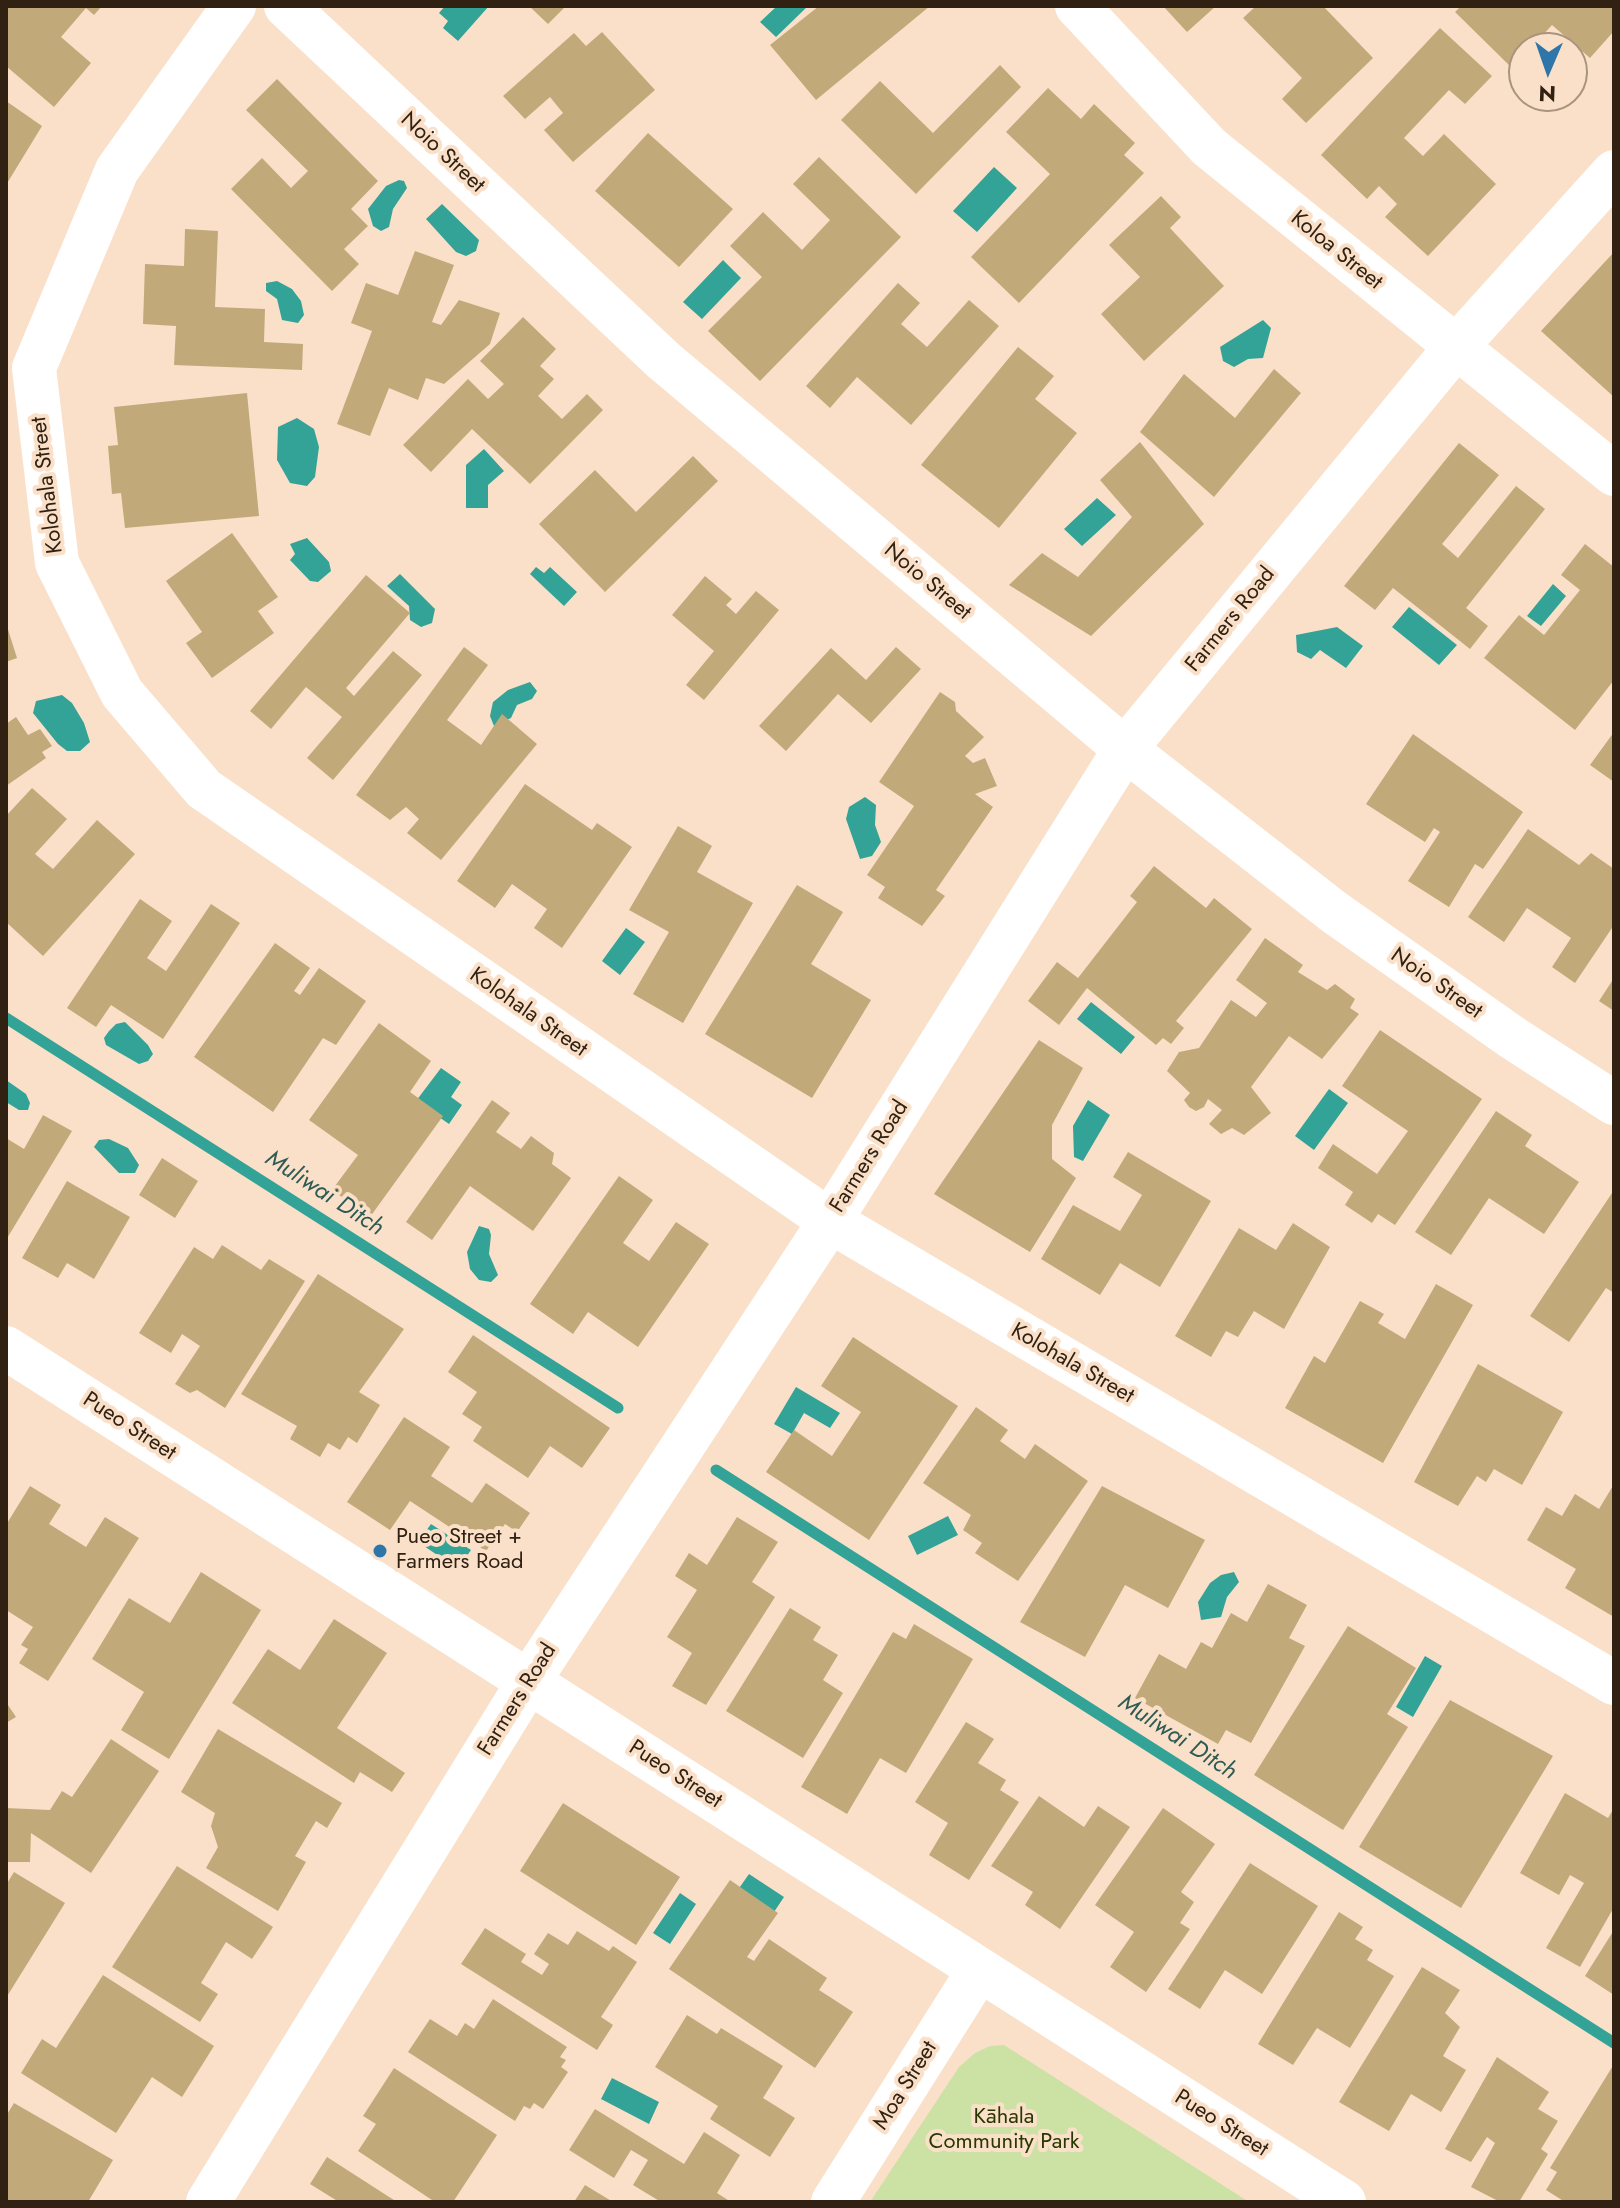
<!DOCTYPE html>
<meta charset="utf-8">
<style>
body{margin:0}
#map{position:relative;width:1620px;height:2208px;overflow:hidden;background:#fae0c9;font-family:Jost,sans-serif}
canvas{display:block}
.frame{position:absolute;inset:0;border:8px solid #302112;pointer-events:none}
.north{position:absolute;left:1508px;top:32px;width:80px;height:80px;box-sizing:border-box;background:#fae0c9;border:2px solid #a99480;border-radius:50%;rotate:182deg;font-size:22px;font-weight:700;line-height:32px;text-align:center;color:#302112}
.north::after{content:'';display:block;margin:auto;width:28px;height:36px;background:#2e76aa;clip-path:polygon(50% 0,100% 100%,50% 72%,0 100%)}
</style>
<div id="map">
<canvas width="1620" height="2208"></canvas>
<div class="frame"></div>
<div class="north">N</div>
</div>
<script>
const ctx = document.querySelector('canvas').getContext('2d');
ctx.lineJoin = 'round';
function paint(path, color) { ctx.fillStyle = color; ctx.fill(path, 'evenodd'); }
const shape = rows => new Path2D(rows.map(r => 'M' + r).join(''));
function trace(path, color, width, dash) { ctx.strokeStyle = color; ctx.lineWidth = width; ctx.lineCap = dash ? 'butt' : 'round'; ctx.setLineDash(dash || []); ctx.stroke(path); }
function write(font, color, halo, rows, align = 'center') {
  ctx.font = font + ' Jost,sans-serif'; ctx.lineWidth = 8; ctx.setLineDash([]); ctx.textBaseline = 'middle'; ctx.strokeStyle = halo; ctx.fillStyle = color; for (const [text, x, y, turn = 0] of rows) {
    ctx.save(); ctx.translate(x, y); ctx.rotate((+turn || 0) * Math.PI / 180); ctx.textAlign = isNaN(turn) ? turn : align; if (halo) ctx.strokeText(text, 0, 0); ctx.fillText(text, 0, 0); ctx.restore();
  }
}
paint(shape([
 [1004,2045,1249,2202,870,2202,959,2067,975,2053,990,2046]
]), '#cce1a4');
paint(shape([
 [445,6,489,6,458,41,443,28,448,21,439,13],
 [777,6,808,6,776,37,760,22],
 [994,167,1017,188,977,232,953,211],
 [399,180,404,181,407,188,393,209,389,227,381,231,373,226,368,209,386,186],
 [442,204,479,240,476,251,466,256,456,252,426,219],
 [723,260,741,278,702,319,683,302],
 [277,281,292,289,301,301,304,315,298,323,282,320,277,299,266,291,266,283],
 [1263,320,1271,328,1263,358,1248,359,1234,367,1223,361,1220,347],
 [297,418,314,429,319,447,315,477,307,486,290,483,277,460,278,427],
 [484,449,504,471,488,485,488,508,466,508,466,465],
 [1097,498,1116,515,1082,546,1064,529],
 [307,538,329,562,331,571,318,582,310,581,290,560,295,554,290,544],
 [536,567,544,573,550,567,577,592,564,606,530,574],
 [400,574,435,609,432,623,421,627,410,620,409,606,387,586],
 [1553,584,1566,596,1541,626,1527,616],
 [1409,607,1457,645,1439,665,1392,627],
 [1337,627,1363,646,1346,668,1320,650,1311,659,1297,652,1296,635],
 [530,682,537,691,532,699,517,705,511,718,494,726,490,716,493,702,508,690],
 [62,695,72,703,84,723,90,742,80,751,67,751,58,744,33,713,36,701],
 [865,797,876,805,875,825,881,842,872,856,860,859,846,819,849,807],
 [626,928,645,942,620,975,602,961],
 [1091,1002,1135,1037,1121,1054,1077,1019],
 [125,1022,148,1045,153,1054,148,1061,139,1064,106,1045,104,1038,109,1031,116,1024],
 [441,1068,461,1082,451,1097,462,1105,449,1124,416,1101],
 [6,1080,26,1094,30,1103,28,1110,19,1110,6,1102],
 [1329,1089,1348,1103,1314,1150,1295,1136],
 [1088,1100,1110,1115,1083,1161,1074,1157,1073,1126],
 [109,1139,128,1148,139,1165,135,1173,119,1173,94,1147,99,1140],
 [479,1226,489,1229,491,1235,489,1254,498,1275,491,1282,479,1280,470,1269,467,1252],
 [796,1387,840,1413,830,1428,804,1413,792,1434,774,1424],
 [948,1516,958,1535,917,1555,908,1536],
 [431,1524,471,1550,458,1569,418,1542],
 [1234,1572,1239,1582,1227,1597,1221,1617,1201,1620,1198,1602,1210,1583,1221,1575],
 [1425,1656,1442,1666,1413,1717,1396,1707],
 [749,1874,784,1897,770,1918,735,1894],
 [680,1893,696,1904,670,1944,653,1933],
 [612,2078,659,2102,649,2124,601,2099]
]), '#32a396');
trace(shape([
 [6,1018,618,1408],
 [716,1470,1614,2043]
]), '#32a396', 11);
paint(shape([
 [6,6,102,6,94,15,86,8,61,37,91,63,54,107,6,66],
 [529,6,566,6,548,24],
 [819,6,930,6,816,100,770,45],
 [1163,6,1216,6,1187,32],
 [1256,6,1323,6,1373,58,1306,123,1282,99,1302,78,1243,18],
 [1461,6,1614,6,1614,31,1590,58,1552,25,1531,48,1524,48,1524,55,1512,68,1455,12],
 [1440,28,1492,76,1465,104,1449,90,1404,138,1423,156,1444,134,1496,184,1428,256,1385,217,1397,204,1379,186,1367,199,1321,155],
 [602,32,655,90,573,162,544,130,563,113,550,97,525,119,503,96,574,33,586,46],
 [1000,65,1021,87,916,194,841,120,880,81,933,133],
 [277,79,378,181,351,209,368,226,344,249,359,264,332,291,231,189,262,158,291,188,308,171,246,110],
 [1048,88,1081,119,1094,104,1135,143,1124,155,1144,173,1019,303,971,257,1050,174,1006,132],
 [6,101,42,126,6,185],
 [648,133,733,209,679,267,595,191],
 [819,157,901,237,760,381,708,331,762,277,730,246,763,212,802,250,830,220,793,184],
 [1161,196,1181,217,1170,228,1224,286,1144,361,1101,314,1140,277,1109,245],
 [185,229,218,231,215,307,265,309,264,342,303,344,302,370,174,365,176,326,143,324,145,264,184,266],
 [415,251,454,265,432,322,441,325,459,300,500,313,490,344,444,384,426,378,418,400,389,388,370,436,337,424,372,331,351,323,366,283,398,295],
 [1614,252,1614,397,1541,331],
 [898,283,920,303,901,324,927,347,969,300,999,326,911,425,857,377,830,408,806,386],
 [523,317,556,349,540,366,554,379,538,396,562,419,587,394,603,410,530,484,472,429,431,472,403,445,468,379,488,399,504,384,480,361],
 [1018,347,1054,376,1035,399,1077,433,999,528,921,465],
 [1274,369,1301,393,1214,497,1140,432,1184,374,1235,418],
 [247,393,259,516,125,528,121,493,112,494,108,446,118,445,114,407],
 [1140,442,1204,524,1091,636,1009,585,1042,553,1078,577,1132,517,1100,480],
 [1459,443,1499,475,1442,544,1458,558,1516,486,1545,509,1466,608,1488,626,1470,649,1393,588,1375,610,1344,586],
 [693,456,718,481,605,592,539,524,595,470,636,512],
 [232,533,278,597,258,611,274,633,212,678,186,643,202,632,166,581],
 [1585,544,1614,567,1614,680,1575,730,1484,658,1519,615,1544,635,1580,590,1561,575],
 [366,575,410,613,346,688,354,696,393,651,422,675,333,780,307,758,342,717,306,687,271,729,250,711],
 [705,576,732,599,726,605,736,614,756,591,779,610,704,700,686,685,714,651,672,615],
 [6,623,17,658,6,662],
 [464,647,488,665,447,720,481,745,502,714,537,744,441,860,407,833,419,819,406,807,390,820,356,795],
 [896,647,921,669,871,723,838,694,786,751,759,726,831,648,866,680],
 [940,692,955,702,956,711,984,737,965,756,973,763,985,758,997,786,975,794,993,807,936,890,945,896,922,926,878,898,885,887,867,875,914,806,879,782],
 [16,717,28,735,40,729,52,746,42,752,46,758,6,786,6,724],
 [1614,732,1614,782,1590,765],
 [1413,734,1523,812,1483,869,1475,864,1449,907,1408,881,1440,832,1434,828,1425,842,1366,804],
 [525,784,592,830,597,823,632,847,562,948,534,928,547,909,512,884,495,908,457,881],
 [32,788,67,819,35,854,53,869,97,820,135,854,43,956,6,922,6,816],
 [678,826,712,846,697,872,753,903,683,1023,633,994,669,932,629,910],
 [1528,829,1579,865,1591,853,1614,869,1614,925,1575,983,1552,967,1571,938,1527,908,1504,942,1468,917],
 [1154,866,1206,908,1214,898,1252,929,1176,1021,1184,1028,1171,1044,1163,1038,1156,1045,1087,988,1059,1025,1028,1001,1057,962,1078,978,1137,902,1130,896],
 [797,885,843,912,811,964,871,1000,812,1098,705,1034],
 [140,899,172,921,147,958,166,971,211,904,240,923,163,1039,111,1005,96,1027,67,1008],
 [1265,938,1303,965,1298,972,1327,990,1335,984,1355,999,1350,1008,1359,1014,1322,1059,1289,1036,1251,1087,1271,1113,1244,1135,1232,1128,1221,1134,1209,1124,1222,1110,1208,1099,1204,1107,1196,1111,1189,1107,1184,1100,1190,1093,1167,1071,1179,1052,1199,1048,1231,1000,1256,1017,1267,1003,1236,980],
 [275,943,310,968,294,991,300,995,319,968,366,1001,336,1045,323,1038,273,1112,194,1057],
 [1614,978,1614,1011,1599,1001],
 [379,1023,431,1061,410,1092,443,1116,370,1217,332,1190,358,1155,309,1120],
 [1380,1030,1482,1099,1395,1225,1378,1214,1372,1223,1345,1205,1353,1192,1318,1168,1333,1144,1377,1174,1408,1131,1342,1086],
 [1039,1040,1083,1068,1052,1125,1052,1159,1076,1178,1030,1252,934,1194],
 [492,1100,510,1113,496,1132,521,1149,531,1136,554,1153,552,1164,571,1178,533,1231,470,1186,432,1240,406,1222],
 [1496,1111,1532,1135,1525,1146,1579,1182,1544,1234,1489,1198,1451,1255,1415,1232],
 [43,1115,72,1131,6,1240,6,1138,24,1149],
 [1128,1152,1211,1201,1160,1287,1120,1263,1100,1295,1041,1259,1073,1205,1120,1231,1142,1195,1113,1177],
 [162,1158,198,1181,175,1218,139,1195],
 [619,1176,653,1200,623,1243,649,1261,676,1222,709,1244,638,1347,588,1312,573,1334,530,1304],
 [67,1181,130,1217,94,1279,67,1263,58,1278,22,1258],
 [1614,1190,1614,1293,1606,1288,1569,1342,1530,1316],
 [1293,1223,1330,1247,1284,1329,1254,1311,1238,1337,1226,1331,1211,1357,1175,1336,1239,1228,1276,1250],
 [222,1245,261,1270,269,1259,305,1281,225,1408,197,1390,190,1393,175,1384,200,1346,182,1334,171,1353,139,1333,194,1247,213,1259],
 [318,1274,404,1329,359,1392,380,1405,357,1443,348,1437,340,1450,328,1443,320,1457,290,1439,297,1426,241,1394],
 [1436,1284,1473,1305,1383,1463,1285,1408,1314,1356,1325,1363,1360,1301,1384,1314,1378,1323,1405,1339],
 [473,1335,610,1428,582,1468,550,1446,528,1478,473,1441,482,1427,462,1414,477,1392,448,1372],
 [853,1337,958,1406,869,1540,766,1472,794,1430,832,1456,861,1412,821,1386],
 [1478,1364,1563,1412,1522,1485,1494,1469,1486,1482,1477,1476,1458,1506,1414,1482],
 [976,1407,1008,1430,1000,1441,1025,1459,1035,1444,1088,1481,1018,1581,975,1553,982,1543,963,1530,971,1515,923,1483],
 [404,1417,450,1447,431,1476,472,1503,486,1483,530,1513,517,1532,505,1524,486,1551,410,1501,390,1530,347,1502],
 [1614,1484,1614,1617,1565,1588,1576,1569,1527,1540,1546,1507,1562,1516,1575,1494,1599,1509],
 [30,1486,61,1505,49,1524,86,1547,105,1517,139,1538,48,1681,19,1663,28,1649,21,1645,33,1627,6,1610,6,1525],
 [1102,1486,1205,1540,1168,1608,1125,1585,1085,1657,1020,1622],
 [737,1517,778,1542,752,1582,775,1597,706,1705,672,1686,692,1653,667,1637,697,1590,675,1576,689,1553,707,1565],
 [201,1572,261,1610,169,1759,121,1730,144,1692,92,1659,129,1598,170,1623],
 [1268,1584,1307,1605,1289,1638,1305,1646,1251,1743,1226,1730,1218,1744,1135,1698,1159,1654,1186,1669,1201,1642,1212,1648,1231,1613,1247,1622],
 [790,1608,821,1627,813,1640,838,1655,823,1680,843,1693,803,1758,726,1711],
 [334,1619,387,1653,337,1728,405,1773,392,1792,360,1772,354,1783,232,1703,268,1649,300,1670],
 [914,1624,973,1659,906,1773,880,1758,847,1814,801,1787,893,1632,906,1639],
 [1348,1626,1416,1668,1387,1714,1408,1727,1343,1830,1254,1775],
 [1450,1700,1553,1756,1461,1908,1359,1847],
 [6,1702,16,1717,6,1723],
 [966,1722,994,1739,978,1763,1006,1780,1000,1790,1019,1802,969,1880,929,1855,948,1823,915,1802],
 [218,1729,342,1803,327,1828,316,1821,295,1856,306,1862,278,1911,206,1868,218,1847,211,1826,215,1813,181,1792],
 [111,1739,159,1771,91,1873,31,1833,30,1862,6,1862,6,1808,50,1810,62,1791,72,1797],
 [1565,1793,1608,1818,1614,1808,1614,1907,1580,1967,1546,1948,1584,1883,1570,1875,1559,1895,1520,1873],
 [1039,1796,1084,1827,1098,1806,1130,1827,1060,1929,1025,1905,1033,1892,991,1866],
 [563,1803,680,1877,636,1945,520,1871],
 [1163,1808,1215,1844,1181,1892,1194,1902,1180,1923,1190,1929,1146,1992,1110,1967,1134,1932,1095,1905],
 [1250,1863,1318,1906,1262,1994,1225,1970,1200,2009,1168,1989],
 [177,1866,273,1927,252,1959,226,1942,201,1983,218,1994,200,2022,112,1967],
 [14,1872,65,1903,6,1998,6,1885],
 [730,1880,778,1913,747,1957,754,1961,769,1939,827,1978,819,1990,853,2012,815,2068,669,1969],
 [1339,1912,1363,1927,1355,1939,1373,1950,1367,1960,1394,1976,1350,2048,1317,2028,1293,2065,1258,2044],
 [485,1928,526,1954,521,1962,542,1975,549,1964,534,1954,548,1933,568,1945,577,1931,609,1951,613,1946,637,1962,601,2017,613,2025,597,2050,461,1964],
 [1614,1930,1614,1995,1585,1976],
 [1422,1967,1460,1990,1445,2013,1460,2027,1443,2056,1466,2070,1441,2112,1411,2094,1389,2131,1339,2102],
 [103,1975,214,2046,182,2097,152,2077,116,2133,21,2073,42,2039,56,2048],
 [493,1999,567,2047,560,2057,566,2060,561,2067,568,2072,543,2109,534,2103,530,2109,524,2106,515,2121,408,2052,430,2019,457,2036,465,2023,474,2029],
 [687,2015,717,2034,721,2028,783,2066,763,2098,795,2118,770,2157,710,2119,718,2106,655,2067],
 [1497,2057,1549,2092,1538,2109,1558,2121,1541,2149,1548,2154,1519,2202,1500,2202,1471,2187,1495,2143,1487,2137,1471,2162,1445,2149],
 [1614,2064,1614,2202,1565,2202,1546,2190,1557,2172,1550,2168],
 [394,2068,497,2135,453,2202,435,2202,358,2151,376,2124,363,2116],
 [14,2103,113,2160,88,2202,6,2202,6,2116],
 [595,2109,684,2164,704,2132,740,2155,717,2193,731,2202,661,2202,633,2185,648,2160,631,2150,614,2178,569,2150],
 [327,2157,397,2202,339,2202,310,2184],
 [585,2185,613,2202,574,2202]
]), '#c2a979');
trace(shape([
 [234,6,117,170,34,368,57,563,122,693,204,789,830,1221,1614,1683],
 [286,6,663,360,1125,749,1334,912,1513,1038,1614,1103],
 [1077,6,1209,147,1614,474],
 [6,1348,1344,2202],
 [208,2202,529,1681,830,1221,1125,749,1455,348,1614,172],
 [833,2202,979,1970]
]), '#fff', 44);
for (const [x, y, r, color] of [
 [380,1551,8,"#2e76aa"]
]) { const dot = new Path2D(); dot.arc(x, y, r, 0, 2 * Math.PI); ctx.fillStyle = color; ctx.fill(dot); trace(dot, '#fae0c9', 3); }
write('22px', '#302112', '#fae0c9', [
 ["Noio Street",442,153,43],
 ["Koloa Street",1336,251,39],
 ["Kolohala Street",48,485,-97],
 ["Noio Street",927,582,40],
 ["Farmers Road",1231,620,-51],
 ["Noio Street",1436,984,35],
 ["Kolohala Street",528,1013,35],
 ["Farmers Road",870,1157,-58],
 ["Kolohala Street",1072,1364,30],
 ["Pueo Street",129,1427,33],
 ["Farmers Road",518,1700,-58],
 ["Pueo Street",675,1775,33],
 ["Moa Street",906,2086,-58],
 ["Pueo Street",1221,2124,32]
]);
write('22px', '#302112', '#fae0c9', [
 ["Pueo Street +",396,1538],
 ["Farmers Road",396,1563]
], 'left');
write('22px', '#293700', '#fae0c9', [
 ["Kāhala",1004,2118],
 ["Community Park",1004,2143]
]);
write('italic 24px', '#2d5b54', '#fae0c9', [
 ["Muliwai Ditch",324,1194,33],
 ["Muliwai Ditch",1177,1738,33]
]);
</script>
